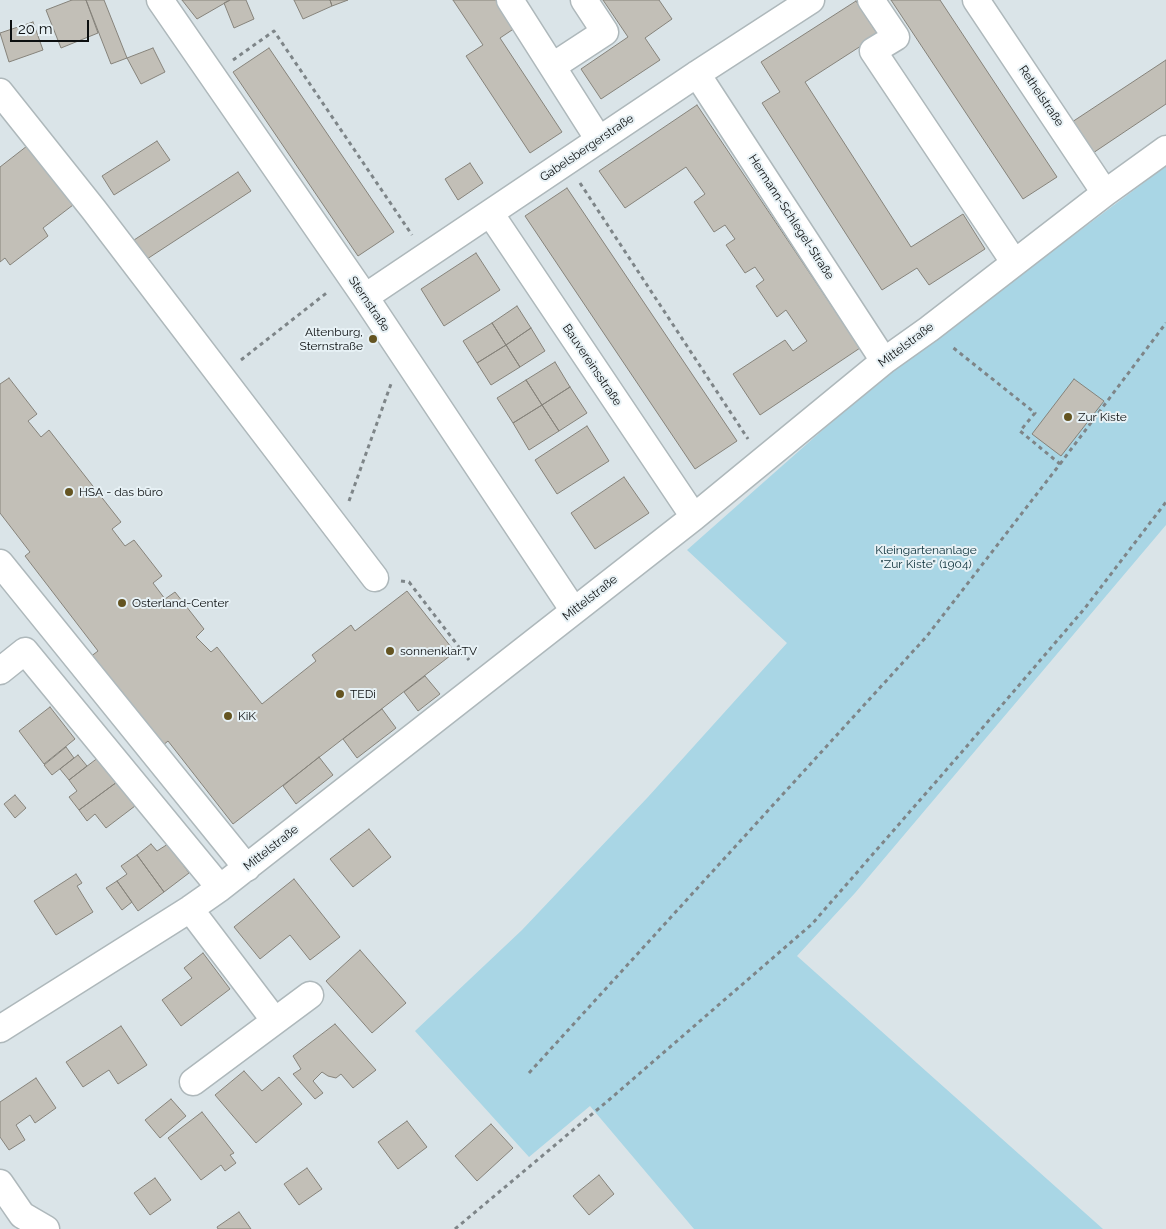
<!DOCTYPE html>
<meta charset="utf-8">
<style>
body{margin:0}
#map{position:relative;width:1166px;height:1229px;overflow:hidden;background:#dae4e8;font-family:Raleway,sans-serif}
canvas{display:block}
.scale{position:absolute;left:10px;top:20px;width:79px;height:22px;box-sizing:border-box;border:2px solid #0c0f10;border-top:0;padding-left:6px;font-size:15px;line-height:18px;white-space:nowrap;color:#0c0f10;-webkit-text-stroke:4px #e7f1f5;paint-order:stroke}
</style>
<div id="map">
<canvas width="1166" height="1229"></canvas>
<div class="scale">20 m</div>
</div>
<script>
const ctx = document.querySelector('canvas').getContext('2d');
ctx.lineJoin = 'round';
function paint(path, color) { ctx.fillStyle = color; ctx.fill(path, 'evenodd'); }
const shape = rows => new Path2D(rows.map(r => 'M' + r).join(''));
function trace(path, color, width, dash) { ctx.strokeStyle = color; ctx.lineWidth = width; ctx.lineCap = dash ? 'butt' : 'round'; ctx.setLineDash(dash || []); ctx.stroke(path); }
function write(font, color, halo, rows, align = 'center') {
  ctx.font = font + ' Raleway,sans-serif'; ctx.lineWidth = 4; ctx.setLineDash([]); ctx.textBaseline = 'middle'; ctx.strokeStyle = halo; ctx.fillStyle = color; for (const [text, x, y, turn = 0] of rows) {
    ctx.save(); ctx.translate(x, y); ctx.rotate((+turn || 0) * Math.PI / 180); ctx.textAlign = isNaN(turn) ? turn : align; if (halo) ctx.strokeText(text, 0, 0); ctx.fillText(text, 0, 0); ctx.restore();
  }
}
paint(shape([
 [1166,166,1166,525,855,893,797,956,1103,1229,694,1229,590,1106,529,1157,415,1031,522,930,648,797,787,643,687,550,895,366,1070,238]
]), '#a9d6e5');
const building = shape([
 [72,0,86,0,98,33,61,48,46,10,72,0],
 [86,0,104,0,127,58,111,64,86,0],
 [182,0,230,0,197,19,182,0],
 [230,0,246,0,254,19,234,28,224,3,230,0],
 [294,0,330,0,332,6,303,19,294,0],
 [330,0,348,0,332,6,330,0],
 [453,0,497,0,515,28,500,38,562,132,530,153,466,56,483,45,453,0],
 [603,0,659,0,672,19,645,38,660,60,601,99,581,69,628,37,603,0],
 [891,0,940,0,1057,177,1023,199,891,0],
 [856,1,878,35,805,82,911,247,963,214,985,249,929,285,917,268,882,290,762,103,780,92,761,62,856,1],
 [33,22,43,50,9,62,0,33,33,22],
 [153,48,165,72,141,84,127,58,153,48],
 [269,48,394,232,358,256,233,72,269,48],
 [1166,60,1166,104,1090,155,1069,124,1166,60],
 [697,105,860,348,760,415,733,374,785,340,793,351,807,341,786,310,777,317,756,286,764,280,755,267,745,273,726,245,735,239,725,225,714,232,694,202,705,194,686,167,625,208,599,171,697,105],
 [157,141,170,160,114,195,102,176,157,141],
 [27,146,73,205,43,228,48,236,10,265,5,258,0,262,0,167,27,146],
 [470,163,483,183,458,200,445,179,470,163],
 [238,172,251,191,147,259,134,240,238,172],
 [567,188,737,441,695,469,525,216,567,188],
 [476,253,500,290,444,326,421,289,476,253],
 [517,306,531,328,506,345,492,323,517,306],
 [492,323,506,345,477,363,463,341,492,323],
 [531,328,545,351,520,367,506,345,531,328],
 [506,345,520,367,491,385,477,363,506,345],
 [555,362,570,387,542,405,526,380,555,362],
 [9,378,37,414,28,421,41,437,49,430,121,522,112,529,125,546,134,540,162,576,153,583,165,599,175,592,204,629,196,637,211,652,217,647,262,704,316,661,312,655,351,625,355,631,407,591,455,652,233,824,168,741,156,751,86,660,98,651,25,556,30,552,0,513,0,384,9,378],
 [1074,379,1104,401,1061,456,1032,434,1074,379],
 [526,380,542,405,513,423,497,398,526,380],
 [570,387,587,413,559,431,542,405,570,387],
 [542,405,559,431,529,450,513,423,542,405],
 [587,426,609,461,557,494,535,460,587,426],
 [624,477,649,513,595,549,571,513,624,477],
 [425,676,440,694,418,711,404,692,425,676],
 [50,707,75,739,44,764,19,731,50,707],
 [382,709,396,728,357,758,343,739,382,709],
 [66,747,74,758,52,775,44,765,66,747],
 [78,755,87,766,69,780,60,769,78,755],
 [99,757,117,782,79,810,69,797,77,791,69,780,99,757],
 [319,757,333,775,296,804,283,786,319,757],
 [117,782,135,806,106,828,95,814,87,821,79,810,117,782],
 [15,795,26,808,15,818,4,804,15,795],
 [369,829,391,857,353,887,330,859,369,829],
 [151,844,157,851,168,844,189,873,164,892,137,855,151,844],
 [137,855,164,892,138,911,117,881,127,874,121,866,137,855],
 [76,874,82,883,77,886,93,912,56,935,34,901,76,874],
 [294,879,340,937,310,960,290,935,260,959,234,927,294,879],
 [117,881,132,902,122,910,106,888,117,881],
 [360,950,406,1003,372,1033,326,981,360,950],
 [203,953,230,989,181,1026,162,1000,192,978,184,968,203,953],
 [335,1024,376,1070,353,1088,341,1074,336,1078,328,1076,322,1072,313,1081,323,1093,315,1099,293,1074,301,1069,293,1056,335,1024],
 [121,1026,147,1065,118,1084,109,1070,83,1087,66,1062,121,1026],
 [244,1071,262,1091,279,1077,302,1104,256,1143,215,1095,244,1071],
 [36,1078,56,1108,35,1123,30,1115,16,1125,25,1140,9,1150,0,1137,0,1102,36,1078],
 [171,1099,186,1116,160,1138,145,1120,171,1099],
 [202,1112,234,1153,230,1155,236,1163,225,1171,221,1165,201,1180,168,1138,202,1112],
 [407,1121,427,1147,398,1169,378,1142,407,1121],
 [491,1124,513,1148,477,1181,455,1156,491,1124],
 [307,1168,322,1189,299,1205,284,1184,307,1168],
 [599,1175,614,1194,589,1215,573,1196,599,1175],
 [155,1178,171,1200,150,1215,134,1193,155,1178],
 [239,1212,251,1229,218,1229,217,1227,239,1212]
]);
paint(building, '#c2bfb7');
trace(building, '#86837b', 1);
const minor = shape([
 [160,0,365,297,574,611],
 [510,0,599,140],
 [871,0,896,37,873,51,1014,262],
 [976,0,1105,193],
 [553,66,605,32,584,0],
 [697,74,884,361],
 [0,92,94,210,375,578],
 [490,213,694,517],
 [365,297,697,74,811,0],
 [0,563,247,868],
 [0,671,25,651,220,888],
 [190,909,275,1021,310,995],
 [0,1029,190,909,220,888,694,517,884,361,929,329,1105,193,1166,149],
 [193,1082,275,1021],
 [0,1183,22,1215,46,1229]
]);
trace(minor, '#aeb8bb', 29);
trace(shape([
 [233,60,274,31,412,235],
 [580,183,748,439],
 [241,360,329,291],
 [1060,464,1166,323],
 [349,501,391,384],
 [401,581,409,582,469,660],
 [529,1073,927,636,1060,464,1020,431,1035,413,951,346],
 [455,1229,610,1099,812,924,961,753,1085,608,1166,502]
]), '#7e8588', 3, [4, 4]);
trace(minor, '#fff', 26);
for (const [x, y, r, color] of [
 [373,339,5,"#645421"],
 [1068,417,5,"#645421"],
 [69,492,5,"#645421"],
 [122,603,5,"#645421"],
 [390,651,5,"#645421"],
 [340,694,5,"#645421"],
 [228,716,5,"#645421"]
]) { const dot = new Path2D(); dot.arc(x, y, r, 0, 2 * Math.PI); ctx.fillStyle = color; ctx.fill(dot); trace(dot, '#e7f1f5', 2); }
write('12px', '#0c0f10', '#e7f1f5', [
 ["Rethelstraße",1041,96,56],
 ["Gabelsbergerstraße",587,148,-34],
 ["Hermann-Schlegel-Straße",791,217,57],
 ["Sternstraße",369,304,56],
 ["Mittelstraße",906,345,-37],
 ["Bauvereinsstraße",592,365,56],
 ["Mittelstraße",590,598,-38],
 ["Mittelstraße",271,848,-38]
]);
write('12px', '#0c0f10', '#e7f1f5', [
 ["Altenburg,",363,332,"right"],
 ["Sternstraße",363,346,"right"],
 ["Zur Kiste",1078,417],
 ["HSA - das büro",79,492],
 ["Osterland-Center",132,603],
 ["sonnenklar.TV",400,651],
 ["TEDi",350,694],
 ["KiK",238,716]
], 'left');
write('12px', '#0b2f39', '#e7f1f5', [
 ["Kleingartenanlage",926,550],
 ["\"Zur Kiste\" (1904)",926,564]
]);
</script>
